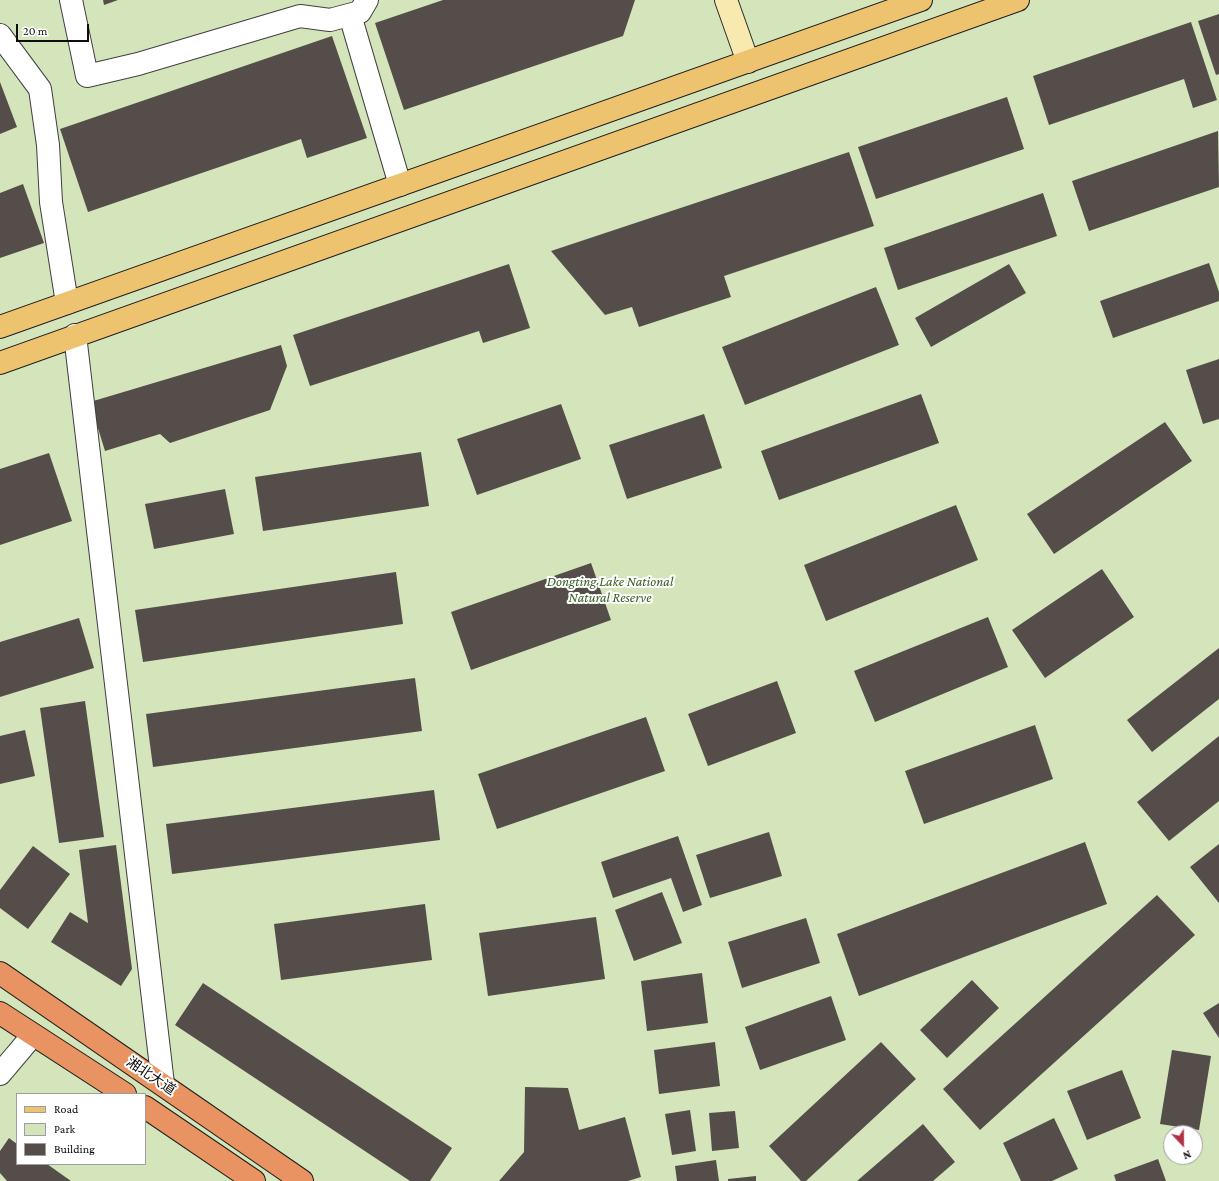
<!DOCTYPE html>
<html>
<head>
<meta charset="utf-8">
<style>
	body { margin:0 }
	#map { position:relative; width:1219px; height:1181px; overflow:hidden; background:#fef9ef; font-family:"Crimson Pro",serif }
	canvas { display:block }
	.legend { position:absolute; left:16px; top:1093px; width:130px; height:72px; box-sizing:border-box; background:#fff; border:1px solid #9e9e9e; margin:0; padding:5px 7px; list-style:none; font-size:12px; color:#0d0d0d }
	.legend li { display:flex; align-items:center; gap:8px; height:20px }
	.legend b { width:20px; border:1px solid #9e9e9e }
	.north { position:absolute; left:1163px; top:1125px; width:40px; height:40px; box-sizing:border-box; background:#fff; border:1px solid #9e9e9e; border-radius:50%; rotate:158deg; font-size:11px; font-weight:700; line-height:16px; text-align:center; color:#0d0d0d }
	.north::after { content:''; display:block; margin:auto; width:14px; height:18px; background:#b23043; clip-path:polygon(50% 0,100% 100%,50% 72%,0 100%) }
	.scale { position:absolute; left:16px; top:24px; width:73px; height:18px; box-sizing:border-box; border:2px solid #0d0d0d; border-top:0; padding-left:5px; font-size:12px; line-height:14px; white-space:nowrap; color:#0d0d0d; -webkit-text-stroke:3px #fff; paint-order:stroke }
</style>
</head>
<body>
<div id="map">
<canvas width="1219" height="1181"></canvas>
<ul class="legend">
<li><b style="height:5px;background:#edc36f"></b>Road</li>
<li><b style="height:11px;background:#d5e5bb"></b>Park</li>
<li><b style="height:11px;background:#554d4a"></b>Building</li>
</ul>
<div class="north">N</div>
<div class="scale">20 m</div>
</div>
<script>
const c = document.querySelector('canvas').getContext('2d');
c.lineJoin = 'round';
function paint(path, color) {
  c.fillStyle = color;
  c.fill(path, 'evenodd');
}
function shape(rows) {
  const path = new Path2D();
  for (const r of rows) {
    path.moveTo(r[0], r[1]);
    for (let i = 2; i < r.length; i += 2) path.lineTo(r[i], r[i + 1]);
  }
  return path;
}
function stroke(path, color, width, dash) {
  c.strokeStyle = color;
  c.lineWidth = width;
  c.lineCap = dash ? 'butt' : 'round';
  c.setLineDash(dash || []);
  c.stroke(path);
}
function drawText(font, color, halo, rows, align = 'center') {
  c.font = font + ' "Crimson Pro","Noto Sans SC",serif';
  c.lineWidth = 4;
  c.setLineDash([]);
  c.textBaseline = 'middle';
  c.strokeStyle = halo;
  c.fillStyle = color;
  for (const [text, x, y, turn = 0] of rows) {
    c.save();
    c.translate(x, y);
    c.rotate((+turn || 0) * Math.PI / 180);
    c.textAlign = isNaN(turn) ? turn : align;
    if (halo) c.strokeText(text, 0, 0);
    c.fillText(text, 0, 0);
    c.restore();
  }
}
paint(shape([
	[0,0,1219,0,1219,1181,0,1181],
	[17,1094,145,1094,145,1164,17,1164],
	[1171,1133,1195,1133,1195,1157,1171,1157]
]), '#d5e5bb');
paint(shape([
	[103,0,118,0,104,5],
	[443,0,635,0,623,36,404,110,375,23],
	[1219,14,1219,74,1216,75,1198,21],
	[1191,22,1217,100,1193,108,1184,79,1049,125,1033,76],
	[332,36,367,138,307,158,301,139,88,212,60,129],
	[0,82,17,127,0,134],
	[1007,97,1024,149,876,199,858,147],
	[1218,131,1219,187,1089,231,1072,181],
	[849,152,874,226,724,276,731,297,639,327,632,307,605,315,551,251],
	[23,184,44,243,0,258,0,193],
	[1043,193,1057,236,898,290,884,248],
	[1209,263,1219,292,1219,301,1113,338,1100,301],
	[509,264,530,328,483,343,479,331,310,386,293,335],
	[1009,264,1026,293,931,347,915,318],
	[876,287,899,345,745,405,722,347],
	[281,345,287,366,270,410,170,443,160,434,105,451,90,402],
	[1219,359,1219,419,1203,424,1186,370],
	[921,394,939,443,779,500,761,451],
	[561,404,581,459,477,495,457,439],
	[704,414,722,468,627,499,609,445],
	[1165,422,1192,461,1054,554,1027,514],
	[421,452,429,506,263,531,255,477],
	[49,453,72,521,0,545,0,469],
	[225,489,234,534,154,549,145,504],
	[956,505,978,560,826,621,804,565],
	[591,563,611,620,471,670,451,612],
	[1102,569,1134,617,1045,678,1012,630],
	[396,572,403,624,143,662,135,610],
	[988,617,1008,667,875,722,854,671],
	[79,618,94,668,0,697,0,642],
	[1219,648,1219,699,1152,752,1127,720],
	[415,678,422,731,153,767,146,714],
	[777,681,796,733,708,766,688,714],
	[85,701,104,837,59,843,40,708],
	[646,717,665,771,497,829,478,774],
	[1035,725,1053,779,924,824,905,771],
	[25,730,35,776,0,784,0,736],
	[1219,736,1219,801,1169,841,1137,802],
	[434,790,440,840,172,874,166,824],
	[769,832,782,876,710,898,696,855],
	[678,836,702,905,683,912,671,878,613,898,601,862],
	[1085,842,1107,904,859,996,837,934],
	[1219,844,1219,903,1190,867],
	[116,845,132,969,121,986,51,942,70,912,88,923,79,850],
	[33,846,70,874,28,929,0,908,0,890],
	[662,892,682,943,634,961,615,910],
	[1157,895,1195,935,980,1130,943,1089],
	[425,904,432,960,281,980,274,924],
	[596,917,605,979,488,996,479,933],
	[806,918,820,963,742,988,728,942],
	[702,973,708,1023,647,1031,641,981],
	[972,980,999,1008,947,1058,920,1030],
	[203,983,452,1148,430,1181,410,1181,175,1025],
	[831,996,846,1040,760,1070,745,1027],
	[1219,1003,1219,1038,1203,1013],
	[715,1042,720,1086,659,1094,654,1050],
	[881,1042,916,1079,806,1181,801,1181,769,1146],
	[1172,1050,1211,1056,1199,1130,1160,1124],
	[1122,1070,1141,1118,1087,1140,1067,1091],
	[525,1087,568,1088,579,1130,625,1117,641,1177,628,1181,499,1181,524,1152],
	[690,1110,696,1151,672,1155,665,1114],
	[735,1111,739,1148,712,1151,709,1113],
	[1054,1118,1078,1169,1052,1181,1021,1181,1003,1143],
	[923,1124,955,1162,933,1181,857,1181],
	[9,1138,17,1144,17,1164,47,1164,71,1181,7,1181,0,1173,0,1151],
	[1158,1159,1166,1181,1116,1181,1114,1175],
	[716,1160,719,1181,677,1181,675,1166],
	[756,1176,756,1181,728,1181,728,1179]
]), '#554d4a');
const street = shape([
	[71,0,87,76,138,64,300,16,330,20,360,12,367,0],
	[350,15,400,185],
	[0,35,40,89,48,145,51,202,67,303],
	[75,335,163,1084],
	[0,1074,33,1035]
]);
const secondary = shape([
	[726,0,748,62]
]);
const primary = shape([
	[0,327,921,0],
	[0,363,1018,0]
]);
const highway = shape([
	[0,973,302,1181],
	[0,1013,125,1094],
	[145,1107,254,1181]
]);
stroke(street, '#404040', 24);
stroke(secondary, '#2f2f2f', 24);
stroke(primary, '#1e1e1e', 24);
stroke(highway, '#1e1e1e', 24);
stroke(street, '#fff', 22);
stroke(secondary, '#f8e9af', 22);
stroke(primary, '#edc36f', 22);
stroke(highway, '#e99362', 22);
drawText('italic 14px', '#356023', '#fff', [
	["Dongting Lake National",610,582],
	["Natural Reserve",610,598]
]);
drawText('14px', '#0d0d0d', '#fff', [
	["湘北大道",151,1076,34]
]);
</script>
</body>
</html>
